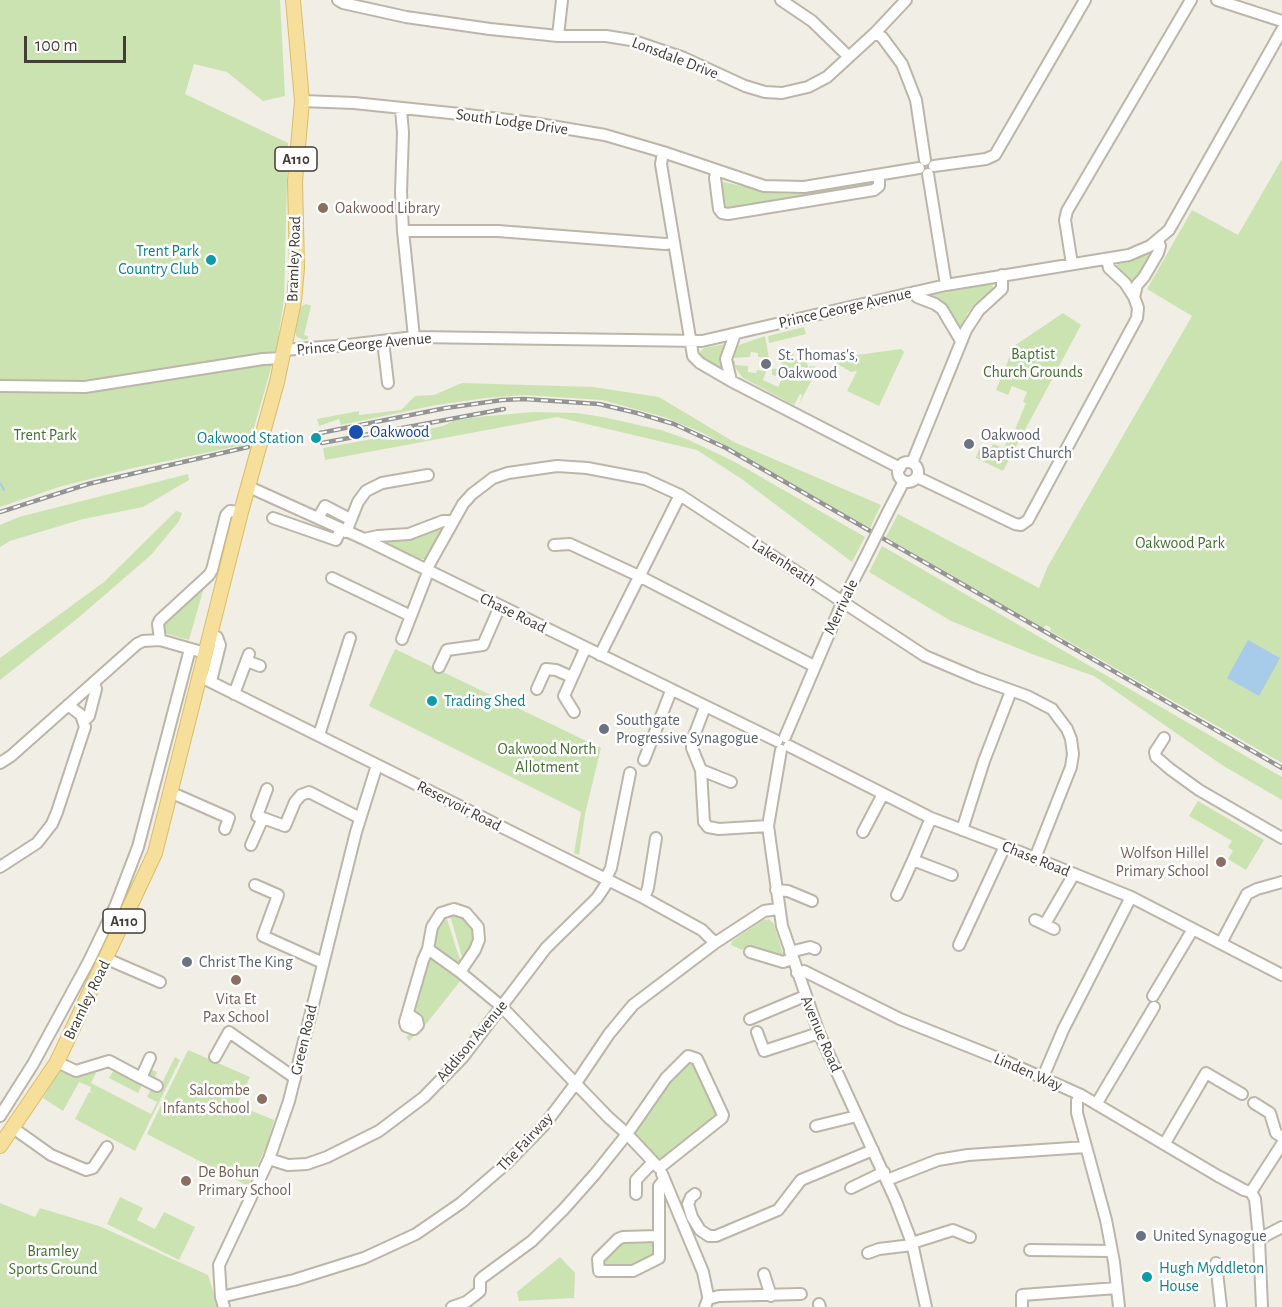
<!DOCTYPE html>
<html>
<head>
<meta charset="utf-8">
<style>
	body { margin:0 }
	#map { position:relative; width:1282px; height:1307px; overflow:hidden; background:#f1eee5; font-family:"Alegreya Sans",sans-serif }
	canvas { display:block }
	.scale { position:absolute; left:24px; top:36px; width:102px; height:27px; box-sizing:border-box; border:3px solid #433e35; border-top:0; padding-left:8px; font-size:18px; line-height:21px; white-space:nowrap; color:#433e35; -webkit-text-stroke:4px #fff; paint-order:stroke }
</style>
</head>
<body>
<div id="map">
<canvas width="1282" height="1307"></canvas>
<div class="scale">100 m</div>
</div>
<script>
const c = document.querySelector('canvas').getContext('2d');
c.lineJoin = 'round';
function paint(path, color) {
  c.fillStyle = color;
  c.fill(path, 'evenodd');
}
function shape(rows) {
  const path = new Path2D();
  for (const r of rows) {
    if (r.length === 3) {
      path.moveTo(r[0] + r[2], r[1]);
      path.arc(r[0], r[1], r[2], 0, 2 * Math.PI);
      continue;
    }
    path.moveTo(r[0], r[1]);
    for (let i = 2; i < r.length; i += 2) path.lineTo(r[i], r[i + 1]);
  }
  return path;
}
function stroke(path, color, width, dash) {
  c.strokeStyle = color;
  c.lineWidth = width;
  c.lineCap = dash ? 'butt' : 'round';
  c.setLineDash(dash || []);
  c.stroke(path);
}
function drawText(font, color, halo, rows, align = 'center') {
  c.font = font + ' "Alegreya Sans",sans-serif';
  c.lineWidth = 5;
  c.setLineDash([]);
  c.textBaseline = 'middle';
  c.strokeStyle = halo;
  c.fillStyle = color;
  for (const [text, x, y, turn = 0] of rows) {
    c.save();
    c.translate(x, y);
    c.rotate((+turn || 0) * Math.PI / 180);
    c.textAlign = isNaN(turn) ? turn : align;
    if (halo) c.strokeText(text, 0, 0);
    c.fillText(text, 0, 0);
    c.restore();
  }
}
paint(shape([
	[0,0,280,0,285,96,263,101,227,72,194,64,185,94,288,143,284,300,276,351,183,368,81,383,0,380],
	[1282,159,1282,763,1050,631,1051,628,1046,625,1043,628,886,537,898,514,1039,588,1048,566,1192,316,1147,289,1192,210,1238,235],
	[720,181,767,192,789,194,874,181,876,183,872,187,728,211,724,209],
	[1149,252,1151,252,1132,286,1114,266],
	[990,284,993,286,993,290,975,304,967,314,959,331,928,296],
	[306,304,311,306,304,335,308,336,308,339,304,340,296,336,296,330,300,307],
	[1063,313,1081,325,1003,471,976,458,979,449,988,453,993,444,1004,448,1007,441,1010,442,1026,403,1023,402,1027,392,1012,386,1008,395,996,390,1014,346],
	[804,327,806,334,769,343,768,336],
	[765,336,769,358,758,357,758,353,751,352,750,357,732,358,739,345],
	[726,344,722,359,724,371,699,358,700,352,704,348],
	[901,349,904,352,879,406,847,391,857,371,851,372,836,363,835,358],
	[793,353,795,360,806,357,808,367,815,366,815,374,800,402,802,395,800,394,794,405,743,378,734,366,732,361,735,361,735,365,748,366,748,372,756,373,757,370,766,371,763,380,778,387,783,377,772,375,772,369,783,368,781,362,782,355],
	[273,361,250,442,247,444,129,469,59,487,0,507,0,390,78,394],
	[462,383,593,387,659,397,734,442,881,505,870,528,703,433,664,417,602,400,525,395,486,398,436,405,341,425,339,419,319,426,317,419,359,411,359,415,401,410,415,396,434,395],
	[534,412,576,413,603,417,661,430,689,440,735,462,865,537,852,562,743,480,697,450,557,417,325,460,323,448,443,426,453,421,477,417],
	[188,474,189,480,143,507,83,519,10,541,0,547,0,525,19,517],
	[176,511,182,513,179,521,151,555,78,618,0,680,0,658,104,582],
	[439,528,443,531,429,557,426,559,416,559,385,542,385,540,412,537],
	[882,546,1282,777,1282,800,1222,765,1094,676,1032,654,951,621,869,572],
	[202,586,204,587,189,640,164,633,163,623],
	[395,649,601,748,585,814,579,855,574,853,581,812,369,706],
	[1198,801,1264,840,1246,870,1228,859,1233,851,1228,847,1232,841,1189,816],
	[449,912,459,912,473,923,474,942,463,960],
	[445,913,461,963,458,966,436,951,436,924],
	[769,919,774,924,783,954,781,956,749,946,742,950,731,945,732,941,763,920],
	[428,959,432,959,461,980,427,1023,409,1041,406,1037,419,1028,412,1012],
	[188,1050,250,1077,237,1105,274,1120,267,1145,248,1186,147,1134],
	[175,1057,180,1060,135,1151,75,1119,89,1092,93,1093,90,1091,91,1087,79,1082,63,1111,43,1098,60,1070,72,1076,92,1071,96,1073,91,1083,151,1114,157,1102,147,1097,153,1085,146,1077,150,1069,157,1072,154,1080,162,1083],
	[690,1060,696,1064,718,1115,657,1163,632,1131,651,1101],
	[114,1070,142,1085,138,1093,109,1078],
	[120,1197,143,1208,137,1220,155,1229,164,1212,195,1227,179,1260,107,1224],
	[0,1203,35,1217,40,1208,99,1226,208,1275,218,1307,0,1307],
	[621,1240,654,1240,653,1254,629,1266,602,1267,604,1258],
	[560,1257,575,1273,574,1298,519,1301,517,1292]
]), '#cae3b1');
paint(shape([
	[1248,640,1280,658,1259,696,1227,678]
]), '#a6ccea');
stroke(shape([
	[0,483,4,490]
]), '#a6ccea', 2);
const minor = shape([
	[338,0,343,3,406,17,490,29,558,36,606,36,631,40,684,58,745,86,765,92,782,93,808,87,827,77,875,33,906,0],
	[781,0,812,21,849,57],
	[1217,0,1282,21],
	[875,33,882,37,902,64,916,100,925,160],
	[558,36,562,0],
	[302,101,354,103,460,114,533,123,605,135,663,152,764,186,804,187,919,168],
	[401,109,403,133,401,192,403,231,414,337],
	[663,152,661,164,693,356,700,363,731,381,900,468],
	[934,166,986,159,995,155,1085,0],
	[716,172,715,178,719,209,722,213,728,214,874,190,879,186,879,175],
	[928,174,946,285],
	[403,231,498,231,665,244,673,243],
	[1072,264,1065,220,1067,211,1191,0],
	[915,292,917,297,935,304,942,309,961,341],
	[1134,297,1137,285,1144,277,1158,253,1160,246,1158,240],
	[383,341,388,383],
	[284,350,348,345,414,337,702,341,946,285,1129,255,1150,246,1169,230,1282,30],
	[731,381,726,359,735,334],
	[0,386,85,387,263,359,282,358],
	[908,472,10],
	[912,463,966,330,979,310,1002,289,1002,275],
	[917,477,1015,524,1021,525,1028,520,1137,318,1138,308,1134,297,1125,283,1109,268,1107,259],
	[249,487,364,539,777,741],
	[887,514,904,481],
	[273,518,336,540,341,529],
	[318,518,325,506,350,519],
	[346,532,358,502,366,491,382,483,428,475],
	[364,539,378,536,409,534,443,521,453,521],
	[554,545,570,544,639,576,814,666],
	[426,570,463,504,472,494,493,478,508,473,557,466,587,468,645,479,680,495,925,656,977,678,1027,696,1052,709,1067,729,1071,739,1073,754,1071,767,1035,858],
	[332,578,411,616],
	[210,635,217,637,220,645,211,681],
	[402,639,428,572],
	[160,640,158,624,160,620,209,575,212,570,226,515,230,511,241,512],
	[600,655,680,495],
	[247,661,260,666],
	[439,667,447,650,483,645,500,606],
	[199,676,644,898,702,930,715,943],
	[537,689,546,669,556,670,572,677],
	[234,694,249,654],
	[705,707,692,741,692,748,701,770,731,782],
	[574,712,564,696,585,649],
	[84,721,89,716,96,689,94,683],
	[319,735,350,638],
	[785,737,843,601,863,562],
	[1164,738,1155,752,1156,757,1170,769,1199,790,1282,838],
	[789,746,931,818,1005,846,1131,897,1282,975],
	[781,750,768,826,782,926,819,1033,896,1201,912,1243,926,1307],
	[644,760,671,691],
	[0,763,11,756,137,644,143,641,160,640,205,653],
	[701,770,704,822,708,827,719,829,768,826],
	[170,792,229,818,225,829],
	[263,818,285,826,295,802,301,795,309,792,360,818],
	[931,818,913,860,952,875],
	[962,830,984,761,1011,691],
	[863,832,883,794],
	[251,845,263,818,257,816,267,789],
	[0,867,37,843,52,824,57,812,85,727,81,715,68,705],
	[606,878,611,868,630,773],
	[255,885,278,895,263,936,323,963],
	[776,890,788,891,812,901],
	[897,895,913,860],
	[644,898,648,888,656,838],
	[1035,920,1054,929],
	[1045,924,1074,874],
	[1221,943,1247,894,1257,889,1282,882],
	[959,945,1005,846],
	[428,949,432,927,441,913,454,909,466,913,478,927,479,940,475,950,460,972],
	[750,952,783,962,792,959],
	[790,952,810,947,815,949],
	[107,959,160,982],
	[797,973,804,971,900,1019,1005,1061,1081,1095,1218,1176,1244,1190,1251,1192],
	[1153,996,1193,929],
	[408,1014,417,1020,418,1025,414,1029,406,1026,405,1022,423,960,428,949,460,972,501,1006,608,1117,627,1134,659,1168,722,1118,723,1115,697,1059,688,1056,666,1078,627,1134,595,1174,564,1209,532,1241,483,1277,480,1280,480,1291,474,1296,466,1302,452,1307],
	[750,1019,805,996],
	[757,1032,764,1051,819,1033],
	[215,1057,229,1032,295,1078],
	[57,1062,76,1071,109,1061,141,1078,150,1058],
	[1043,1077,1063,1030,1131,897],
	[141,1078,157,1086],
	[1081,1095,1077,1101,1077,1113,1106,1220,1114,1262,1119,1307],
	[1097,1103,1154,1007],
	[1254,1103,1270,1113,1276,1133,1282,1137],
	[0,1116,33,1064,89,961,115,907,138,847,190,649],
	[816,1126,857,1116],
	[13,1128,51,1155,86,1170,93,1168,107,1147],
	[1165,1143,1206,1073,1242,1094],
	[269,1159,288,1165,307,1164,327,1157,379,1131,424,1097,463,1057,546,948,597,898,609,880],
	[662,1174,703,1272,708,1296],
	[887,1180,938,1160,968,1155,1086,1147],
	[851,1188,884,1172],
	[636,1194,636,1180,653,1162],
	[695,1194,691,1197,688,1204,692,1217,700,1230,709,1236,716,1236,778,1210,801,1180,873,1150],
	[658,1236,623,1237,618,1239,598,1259,599,1271,633,1271,659,1258,659,1186,664,1180],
	[1259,1239,1282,1227],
	[912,1243,953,1230,970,1237],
	[1030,1250,1112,1251],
	[868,1253,879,1249,912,1245],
	[1216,1263,1221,1307],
	[764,1274,771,1296],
	[221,1297,294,1280,364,1258,416,1234,461,1203,506,1164,545,1124,576,1083,609,1034,633,1005,715,943,764,911,778,909],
	[819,1304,820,1307],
	[224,1307,221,1297,219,1265,269,1159,289,1101,356,832,377,765],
	[705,1307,708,1299,719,1296,801,1294],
	[1022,1307,1022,1295,1117,1288],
	[1262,1307,1259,1239,1255,1199,1251,1192,1282,1144]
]);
const major = shape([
	[0,1146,57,1062,155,853,241,512,277,382,294,301,297,268,295,181,302,101,293,0]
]);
stroke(minor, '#bcb6a9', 14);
stroke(major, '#dabd6b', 16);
stroke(minor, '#fff', 10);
stroke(major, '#f6df9a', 14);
const rail = shape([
	[320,433,446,408,502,400,524,399,599,404,637,413,674,424,726,448,1282,768],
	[322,443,504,409],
	[0,512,88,484,248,447]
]);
stroke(rail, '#949494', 4.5);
stroke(rail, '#fff', 2, [7]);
const minorBridge = shape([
	[863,562,887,514]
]);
stroke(minorBridge, '#bcb6a9', 14, []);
stroke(minorBridge, '#fff', 10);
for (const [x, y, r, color] of [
	[323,208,6,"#8d6e63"],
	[211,260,6,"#0f9aa8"],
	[766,364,6,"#6b7280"],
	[356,432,8,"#1a4fb4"],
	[316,438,6,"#0f9aa8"],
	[969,444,6,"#6b7280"],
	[432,701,6,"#0f9aa8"],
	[604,729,6,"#6b7280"],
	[1221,862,6,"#8d6e63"],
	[187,962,6,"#6b7280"],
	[236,980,6,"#8d6e63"],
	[262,1099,6,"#8d6e63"],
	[186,1181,6,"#8d6e63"],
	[1141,1236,6,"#6b7280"],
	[1147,1277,6,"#0f9aa8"]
]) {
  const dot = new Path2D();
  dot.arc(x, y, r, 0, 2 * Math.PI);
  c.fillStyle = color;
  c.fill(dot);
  stroke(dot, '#fff', 2);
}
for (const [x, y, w] of [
	[296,159,42],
	[124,921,42]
]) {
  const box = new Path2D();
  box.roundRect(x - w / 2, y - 12, w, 24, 4.5);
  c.fillStyle = '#fff';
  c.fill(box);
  stroke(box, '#433e35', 1.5);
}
drawText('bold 15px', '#433e35', null, [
	["A110",296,159],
	["A110",124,921]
]);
drawText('16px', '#433e35', '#fff', [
	["Lonsdale Drive",675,58,21],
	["South Lodge Drive",512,122,8],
	["Bramley Road",294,259,-88],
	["Prince George Avenue",845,308,-13],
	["Prince George Avenue",364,344,-5],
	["Lakenheath",784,563,33],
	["Merrivale",841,607,-65],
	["Chase Road",513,613,26],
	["Reservoir Road",459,806,27],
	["Chase Road",1036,859,22],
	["Bramley Road",87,1000,-64],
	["Avenue Road",821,1034,67],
	["Green Road",304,1040,-77],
	["Addison Avenue",472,1041,-50],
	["Linden Way",1028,1072,23],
	["The Fairway",525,1142,-47]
]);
drawText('16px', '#785e54', '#fff', [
	["Oakwood Library",335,208],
	["Wolfson Hillel",1209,853,"right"],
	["Primary School",1209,871,"right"],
	["Vita Et",236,999,"center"],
	["Pax School",236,1017,"center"],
	["Salcombe",250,1090,"right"],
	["Infants School",250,1108,"right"],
	["De Bohun",198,1172],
	["Primary School",198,1190]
], 'left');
drawText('16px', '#0d838f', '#fff', [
	["Trent Park",199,251],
	["Country Club",199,269],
	["Oakwood Station",304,438],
	["Trading Shed",444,701,"left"],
	["Hugh Myddleton",1159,1268,"left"],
	["House",1159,1286,"left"]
], 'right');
drawText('16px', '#44702e', '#fff', [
	["Baptist",1033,354],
	["Church Grounds",1033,372],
	["Trent Park",45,435],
	["Oakwood Park",1180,543],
	["Oakwood North",547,749],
	["Allotment",547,767],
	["Bramley",53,1251],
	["Sports Ground",53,1269]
]);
drawText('16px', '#5b616d', '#fff', [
	["St. Thomas's,",778,355],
	["Oakwood",778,373],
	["Oakwood",981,435],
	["Baptist Church",981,453],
	["Southgate",616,720],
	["Progressive Synagogue",616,738],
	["Christ The King",199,962],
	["United Synagogue",1153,1236]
], 'left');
drawText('16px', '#164399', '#fff', [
	["Oakwood",370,432]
], 'left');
</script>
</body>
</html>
